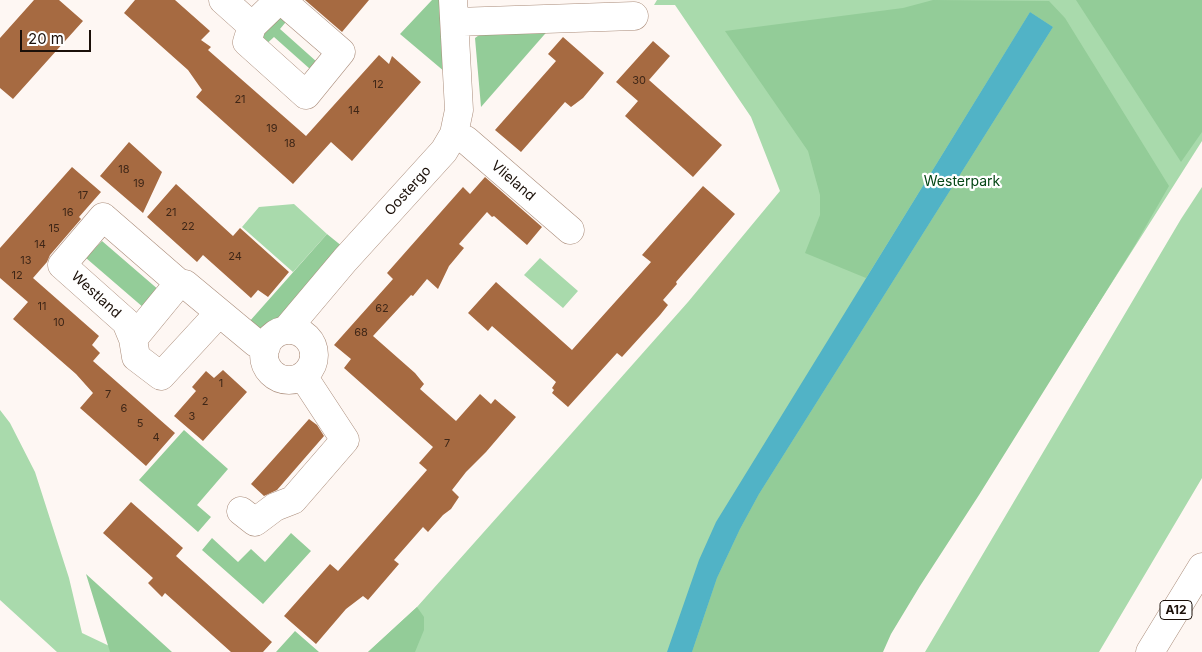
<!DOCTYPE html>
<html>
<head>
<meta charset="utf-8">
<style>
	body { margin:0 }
	#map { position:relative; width:1202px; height:652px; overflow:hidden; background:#fef7f3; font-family:Inter,sans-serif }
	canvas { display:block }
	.scale { position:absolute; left:20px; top:30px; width:71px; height:22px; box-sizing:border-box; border:2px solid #1b1009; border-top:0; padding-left:6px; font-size:15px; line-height:18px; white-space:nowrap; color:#1b1009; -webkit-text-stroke:4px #fff; paint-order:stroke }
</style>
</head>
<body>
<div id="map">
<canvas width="1202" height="652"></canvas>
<div class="scale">20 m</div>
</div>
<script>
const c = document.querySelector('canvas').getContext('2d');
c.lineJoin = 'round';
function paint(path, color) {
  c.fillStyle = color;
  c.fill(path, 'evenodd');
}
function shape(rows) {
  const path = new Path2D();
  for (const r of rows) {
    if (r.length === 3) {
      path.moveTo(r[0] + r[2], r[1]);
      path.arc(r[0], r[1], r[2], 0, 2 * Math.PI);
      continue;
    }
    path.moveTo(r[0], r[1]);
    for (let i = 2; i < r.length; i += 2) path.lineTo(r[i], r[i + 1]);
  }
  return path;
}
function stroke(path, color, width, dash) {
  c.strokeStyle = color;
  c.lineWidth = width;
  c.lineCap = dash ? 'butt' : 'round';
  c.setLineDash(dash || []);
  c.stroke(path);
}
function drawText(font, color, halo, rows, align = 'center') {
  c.font = font + ' Inter,sans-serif';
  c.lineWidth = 4.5;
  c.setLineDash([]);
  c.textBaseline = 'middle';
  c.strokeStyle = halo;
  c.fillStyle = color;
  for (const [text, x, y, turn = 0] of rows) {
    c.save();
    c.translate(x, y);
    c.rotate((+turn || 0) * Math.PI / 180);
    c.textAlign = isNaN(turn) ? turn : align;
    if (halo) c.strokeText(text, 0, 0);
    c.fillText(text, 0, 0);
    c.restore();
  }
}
paint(shape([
	[657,0,1202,0,1202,141,1092,314,873,645,872,652,368,652,417,607,540,469,688,302,780,191,751,117,675,5,654,5],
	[1202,187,1202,478,1099,652,925,652,1181,219],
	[294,204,327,234,293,272,242,227,259,207],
	[540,258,578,291,563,308,524,275],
	[0,410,10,423,35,472,69,578,82,633,122,652,57,652,0,600]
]), '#a9daac');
paint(shape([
	[432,0,441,0,445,72,400,34],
	[933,0,1049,1,1065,18,1169,186,1135,245,979,495,920,586,891,634,883,652,692,652,717,578,740,529,759,494,1053,27,1030,12,866,278,805,253,820,215,820,195,808,151,725,31,903,8],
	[1076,0,1202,0,1202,132,1181,162],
	[280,16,290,17,280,29,317,62,310,69,274,37,262,48,260,38],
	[551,27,481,107,475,38,485,31],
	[327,234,343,247,268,330,259,332,249,322],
	[102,241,160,291,144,308,86,258],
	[184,430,228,469,197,505,211,517,198,532,139,480],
	[291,533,311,551,263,604,202,550,212,538,238,562,251,549,265,562],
	[86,574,172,652,110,652],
	[417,607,424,617,424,630,415,652,368,652],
	[295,631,319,652,276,652]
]), '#93cc98');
paint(shape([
	[1030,12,1053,27,759,494,740,529,717,578,692,652,667,652,699,560,716,522]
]), '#51b3c6');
paint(shape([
	[34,0,59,0,83,21,13,99,0,88,0,38],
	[135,0,175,0,210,31,201,40,211,47,208,50,306,136,379,55,389,64,392,56,421,82,352,161,331,142,293,184,196,97,202,90,188,70,124,13],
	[305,0,369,0,342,32],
	[563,37,604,73,583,98,571,107,565,102,521,152,495,130,556,61,548,54],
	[653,41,670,56,649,80,722,145,693,177,625,116,638,101,616,82],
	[129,142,162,172,143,213,100,176],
	[72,167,101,192,79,217,81,219,50,255,47,262,33,278,99,336,92,345,100,353,93,361,175,433,146,466,80,408,93,393,76,374,13,319,28,302,0,278,0,248],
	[485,177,542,227,527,245,494,216,492,217,487,212,459,244,464,248,449,266,438,289,427,279,413,296,411,295,373,336,415,373,424,384,420,389,456,421,480,394,491,404,495,399,516,417,486,452,466,472,452,490,459,497,451,509,443,515,428,532,423,527,394,560,399,564,368,600,363,596,346,609,316,644,284,616,330,564,338,571,427,470,419,463,433,447,344,368,351,359,334,345,393,279,387,273,463,187,470,194],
	[176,184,233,236,240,228,289,272,268,297,258,290,251,298,203,255,197,262,147,217],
	[703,186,735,214,676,282,677,284,663,300,668,305,660,315,622,357,617,353,568,407,552,393,554,390,552,388,556,382,492,326,488,331,468,313,496,282,572,350,651,262,642,255],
	[223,370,247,392,203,441,174,416,196,391,192,387,206,371,214,378],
	[309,419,317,425,324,436,277,490,264,496,251,484],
	[131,502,183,548,176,556,272,642,263,652,231,652,165,593,162,597,148,583,153,578,103,533]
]), '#a66a41');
const minor = shape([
	[223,0,252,26],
	[279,0,252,26,247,42,306,95,341,52,281,0],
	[456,22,634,16],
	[454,134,466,140,570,230],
	[219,313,161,376,136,357,133,339,126,322,62,265,103,217,179,283,185,284,256,343,266,347],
	[286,330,345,260,444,151,454,134,459,110,453,0],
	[289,355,25],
	[133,339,179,283],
	[241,511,255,522,275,507,293,500,345,440,303,376]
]);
const highway = shape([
	[1150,652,1202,567]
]);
stroke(minor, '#aa8c7a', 29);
stroke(highway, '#aa8c7a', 29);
stroke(minor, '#fff', 28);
stroke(highway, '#fff', 28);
drawText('11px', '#3e2617', null, [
	["30",639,81],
	["12",378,85],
	["21",240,100],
	["14",354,111],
	["19",272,129],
	["18",290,144],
	["18",124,170],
	["19",139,184],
	["17",83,196],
	["16",68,213],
	["21",171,213],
	["22",188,227],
	["15",54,229],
	["14",40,245],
	["24",235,257],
	["13",26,261],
	["12",17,276],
	["11",42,307],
	["62",382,309],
	["10",59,323],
	["68",361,333],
	["1",221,384],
	["7",108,395],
	["2",205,402],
	["6",124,409],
	["3",192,417],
	["5",140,424],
	["4",156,438],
	["7",447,444]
]);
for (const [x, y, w] of [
	[1176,610,32]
]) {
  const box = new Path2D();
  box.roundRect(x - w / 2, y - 9.5, w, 19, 4);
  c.fillStyle = '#fff';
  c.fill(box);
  stroke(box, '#1b1009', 1);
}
drawText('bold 12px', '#1b1009', null, [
	["A12",1176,610]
]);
drawText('14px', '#1b1009', '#fff', [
	["Vlieland",513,181,41],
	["Oostergo",408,191,-48],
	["Westland",96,295,42]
]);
drawText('14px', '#054716', '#fff', [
	["Westerpark",962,182]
]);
</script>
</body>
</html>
